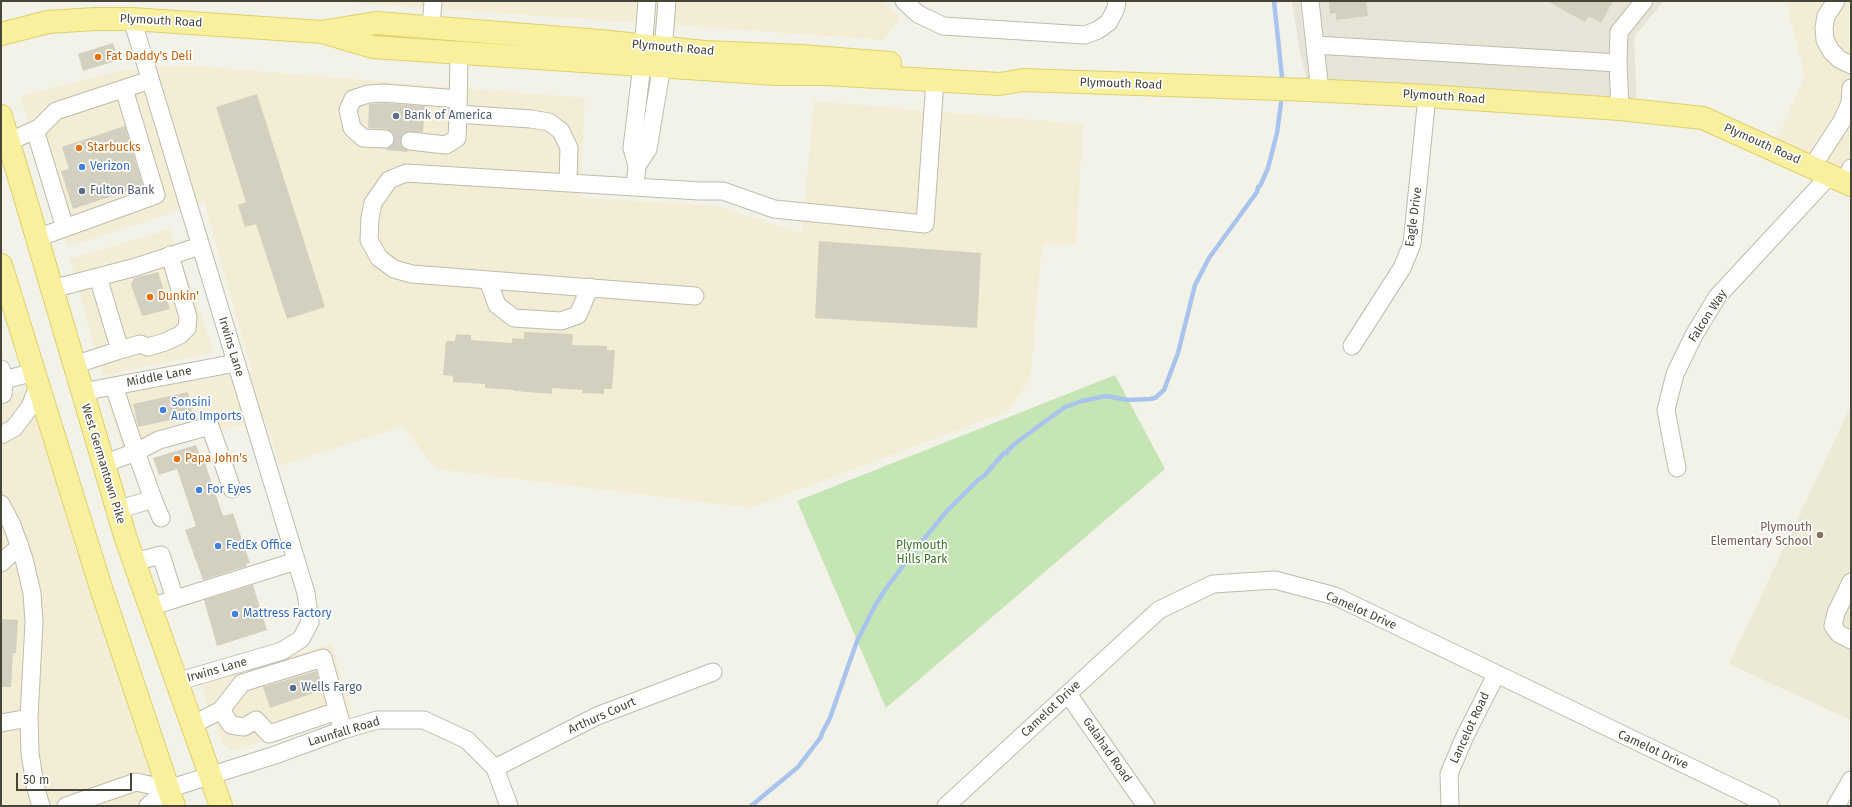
<!DOCTYPE html>
<html>
<head>
<meta charset="utf-8">
<style>
	body { margin:0 }
	#map { position:relative; width:1852px; height:807px; overflow:hidden; background:#f3f2e9; font-family:"Fira Sans",sans-serif }
	canvas { display:block }
	.frame { position:absolute; inset:0; border:2px solid #474438; pointer-events:none }
	.scale { position:absolute; left:16px; top:773px; width:116px; height:18px; box-sizing:border-box; border:2px solid #474438; border-top:0; padding-left:5px; font-size:12px; line-height:14px; white-space:nowrap; color:#474438; -webkit-text-stroke:3px #fff; paint-order:stroke }
</style>
</head>
<body>
<div id="map">
<canvas width="1852" height="807"></canvas>
<div class="frame"></div>
<div class="scale">50 m</div>
</div>
<script>
const c = document.querySelector('canvas').getContext('2d');
c.lineJoin = 'round';
function paint(path, color) {
  c.fillStyle = color;
  c.fill(path, 'evenodd');
}
function shape(rows) {
  const path = new Path2D();
  for (const r of rows) {
    path.moveTo(r[0], r[1]);
    for (let i = 2; i < r.length; i += 2) path.lineTo(r[i], r[i + 1]);
  }
  return path;
}
function stroke(path, color, width, dash) {
  c.strokeStyle = color;
  c.lineWidth = width;
  c.lineCap = dash ? 'butt' : 'round';
  c.setLineDash(dash || []);
  c.stroke(path);
}
function drawText(font, color, halo, rows, align = 'center') {
  c.font = font + ' "Fira Sans",sans-serif';
  c.lineWidth = 3.5;
  c.setLineDash([]);
  c.textBaseline = 'middle';
  c.strokeStyle = halo;
  c.fillStyle = color;
  for (const [text, x, y, turn = 0] of rows) {
    c.save();
    c.translate(x, y);
    c.rotate((+turn || 0) * Math.PI / 180);
    c.textAlign = isNaN(turn) ? turn : align;
    if (halo) c.strokeText(text, 0, 0);
    c.fillText(text, 0, 0);
    c.restore();
  }
}
paint(shape([
	[1292,1,1664,1,1634,37,1637,111,1309,90,1300,52]
]), '#e7e5d7');
paint(shape([
	[326,1,883,1,900,18,884,40],
	[1786,1,1851,1,1851,185,1773,149,1805,76],
	[184,65,585,98,580,198,712,205,802,233,814,101,1083,124,1076,245,1042,244,1030,379,1008,411,750,508,435,469,403,426,280,466,265,420,123,451,106,396,252,371,204,202,68,247,20,96,122,70],
	[170,229,214,352,102,376,70,259],
	[38,386,174,806,1,806,1,398],
	[332,644,352,716,241,748,232,750,224,746,201,685]
]), '#f4edd5');
paint(shape([
	[1851,406,1851,720,1729,664]
]), '#ece9d4');
paint(shape([
	[1115,375,1165,469,886,708,797,501]
]), '#c6e5b4');
stroke(shape([
	[1274,1,1282,77],
	[751,806,798,767,821,737,822,733,830,718,857,641,876,604,887,587,915,550,946,512,978,480,984,476,1004,453,1007,453,1008,450,1017,442,1065,407,1082,401,1106,396,1128,400,1150,399,1155,398,1164,390,1178,353,1195,285,1209,258,1257,192,1258,187,1260,186,1268,168,1277,133,1281,103]
]), '#a9c4ec', 4.5);
paint(shape([
	[1329,1,1366,1,1368,16,1336,20,1336,13,1330,14],
	[1547,1,1613,1,1601,23,1589,16,1585,22],
	[113,43,119,60,83,71,78,54],
	[257,94,325,307,287,319,256,224,245,227,238,205,246,202,216,107],
	[384,103,425,106,423,132,406,132,402,135,400,140,401,145,409,152,385,150,394,144,395,139,394,134,386,129,368,128,369,104],
	[125,126,143,186,73,209,61,171,69,169,62,147],
	[819,241,981,253,977,328,815,318],
	[158,272,170,309,142,316,131,285,134,278],
	[524,332,573,334,572,345,607,346,607,350,615,350,612,389,604,389,604,394,582,393,583,390,552,388,552,394,514,391,514,390,485,388,485,384,453,382,453,376,443,375,446,341,455,341,456,334,471,335,471,340,512,343,512,338,524,339],
	[188,392,193,415,138,427,133,404],
	[196,445,202,461,204,460,223,516,233,513,250,563,246,564,247,566,203,580,185,530,196,526,177,469,159,475,153,458],
	[253,585,267,630,217,646,204,600],
	[1,619,18,620,16,653,13,653,11,687,1,687],
	[316,671,322,690,270,708,263,687]
]), '#d4d0bf');
stroke(shape([
	[385,139,410,141]
]), '#d1cfc6', 17, [17, 8]);
const minor = shape([
	[904,1,918,14,943,26,1085,35,1098,30,1109,22,1116,8,1117,1],
	[1310,1,1320,91],
	[1836,1,1826,16,1824,28,1825,40,1831,51,1839,59,1851,65],
	[132,19,306,593,310,622,301,639,282,651,176,682],
	[431,28,433,1],
	[1315,45,1618,63],
	[459,53,458,114,531,119,549,122,561,131,569,148,568,182],
	[1620,109,1618,63,1619,32,1644,1],
	[35,130,65,228],
	[385,139,363,138,352,128,348,110,353,99,368,94,384,93,458,99],
	[410,141,446,145,457,138,458,114],
	[8,142,39,128,56,111,150,80],
	[637,166,648,149,662,65,667,1],
	[1812,167,1842,121,1850,103,1851,88],
	[1845,182,1851,168],
	[635,186,637,166,632,148,642,64,647,1],
	[37,238,156,195,124,89],
	[98,277,120,350],
	[488,280,497,305,514,318,561,321,578,315,590,287],
	[52,289,136,267,200,246],
	[695,296,412,274,394,269,379,258,369,240,370,218,373,203,389,180,406,173,700,191,723,191,774,209,925,224,935,80],
	[1352,346,1402,268,1412,244,1427,96],
	[74,365,120,350,140,344,148,347,165,342,180,335,187,328,188,317,170,255],
	[4,380,34,372],
	[114,386,136,452,159,440,210,426,232,489],
	[82,392,236,363],
	[1,395,3,394,4,380,1,369],
	[1,435,14,428,30,407,38,386],
	[103,464,136,452,153,499,117,510],
	[1677,468,1666,410,1675,374,1694,335,1717,297,1830,175],
	[153,499,161,518],
	[1,504,12,525,24,559,32,593,34,622,29,718,30,753,35,785,41,806],
	[134,562,161,555,175,599],
	[1,563,20,546],
	[1851,582,1836,613,1833,626,1839,634,1851,640],
	[150,607,296,561],
	[1068,694,1146,806],
	[221,710,242,683,323,658,343,730],
	[1,723,29,718],
	[192,725,221,710,231,725,244,727,256,720,269,734,337,711],
	[495,768,597,716,713,672],
	[66,806,136,782,168,789],
	[148,806,168,789,275,755,343,730,377,720,424,720,467,740,495,768,509,806],
	[946,806,1159,610,1213,584,1275,580,1335,596,1771,806],
	[1450,806,1449,774,1465,736,1496,675],
	[1836,806,1851,780]
]);
const major = shape([
	[327,31,376,23,600,41,704,52,801,56,890,63],
	[1,34,48,22,95,19,132,19,322,32,373,47,777,74,825,74,1000,84,1023,80,1309,90,1427,96,1620,109,1703,118,1851,185],
	[1,116,126,539,221,806],
	[1,265,101,588,174,806]
]);
stroke(minor, '#bebcac', 19);
stroke(major, '#ddd16d', 24);
stroke(minor, '#fff', 17);
stroke(major, '#f8f09d', 22);
for (const [x, y, r, color] of [
	[98,57,4,"#e8710a"],
	[396,116,4,"#5c6f8a"],
	[79,148,4,"#e8710a"],
	[82,167,4,"#3f7fe0"],
	[82,191,4,"#5c6f8a"],
	[150,297,4,"#e8710a"],
	[163,410,4,"#3f7fe0"],
	[177,459,4,"#e8710a"],
	[199,490,4,"#3f7fe0"],
	[1820,535,4,"#8d6e63"],
	[218,546,4,"#3f7fe0"],
	[235,614,4,"#3f7fe0"],
	[293,688,4,"#5c6f8a"]
]) {
  const dot = new Path2D();
  dot.arc(x, y, r, 0, 2 * Math.PI);
  c.fillStyle = color;
  c.fill(dot);
  stroke(dot, '#fff', 1.5);
}
drawText('12px', '#474438', '#fff', [
	["Plymouth Road",161,21,3],
	["Plymouth Road",673,48,5],
	["Plymouth Road",1121,84,2],
	["Plymouth Road",1444,97,4],
	["Plymouth Road",1762,144,24],
	["Eagle Drive",1414,217,-82],
	["Falcon Way",1708,316,-57],
	["Irwins Lane",231,347,73],
	["Middle Lane",159,377,-11],
	["West Germantown Pike",103,464,73],
	["Camelot Drive",1361,611,24],
	["Irwins Lane",217,670,-16],
	["Camelot Drive",1051,709,-43],
	["Arthurs Court",602,716,-24],
	["Lancelot Road",1470,728,-65],
	["Launfall Road",344,732,-17],
	["Galahad Road",1107,750,55],
	["Camelot Drive",1653,750,25]
]);
drawText('12px', '#c56008', '#fff', [
	["Fat Daddy's Deli",106,57],
	["Starbucks",87,148],
	["Dunkin'",158,297],
	["Papa John's",185,459]
], 'left');
drawText('12px', '#4e5e75', '#fff', [
	["Bank of America",404,116],
	["Fulton Bank",90,191],
	["Wells Fargo",301,688]
], 'left');
drawText('12px', '#366cbe', '#fff', [
	["Verizon",90,167],
	["Sonsini",171,403],
	["Auto Imports",171,417],
	["For Eyes",207,490],
	["FedEx Office",226,546],
	["Mattress Factory",243,614]
], 'left');
drawText('12px', '#785e54', '#fff', [
	["Plymouth",1812,528],
	["Elementary School",1812,542]
], 'right');
drawText('12px', '#3b752e', '#fff', [
	["Plymouth",922,546],
	["Hills Park",922,560]
]);
</script>
</body>
</html>
